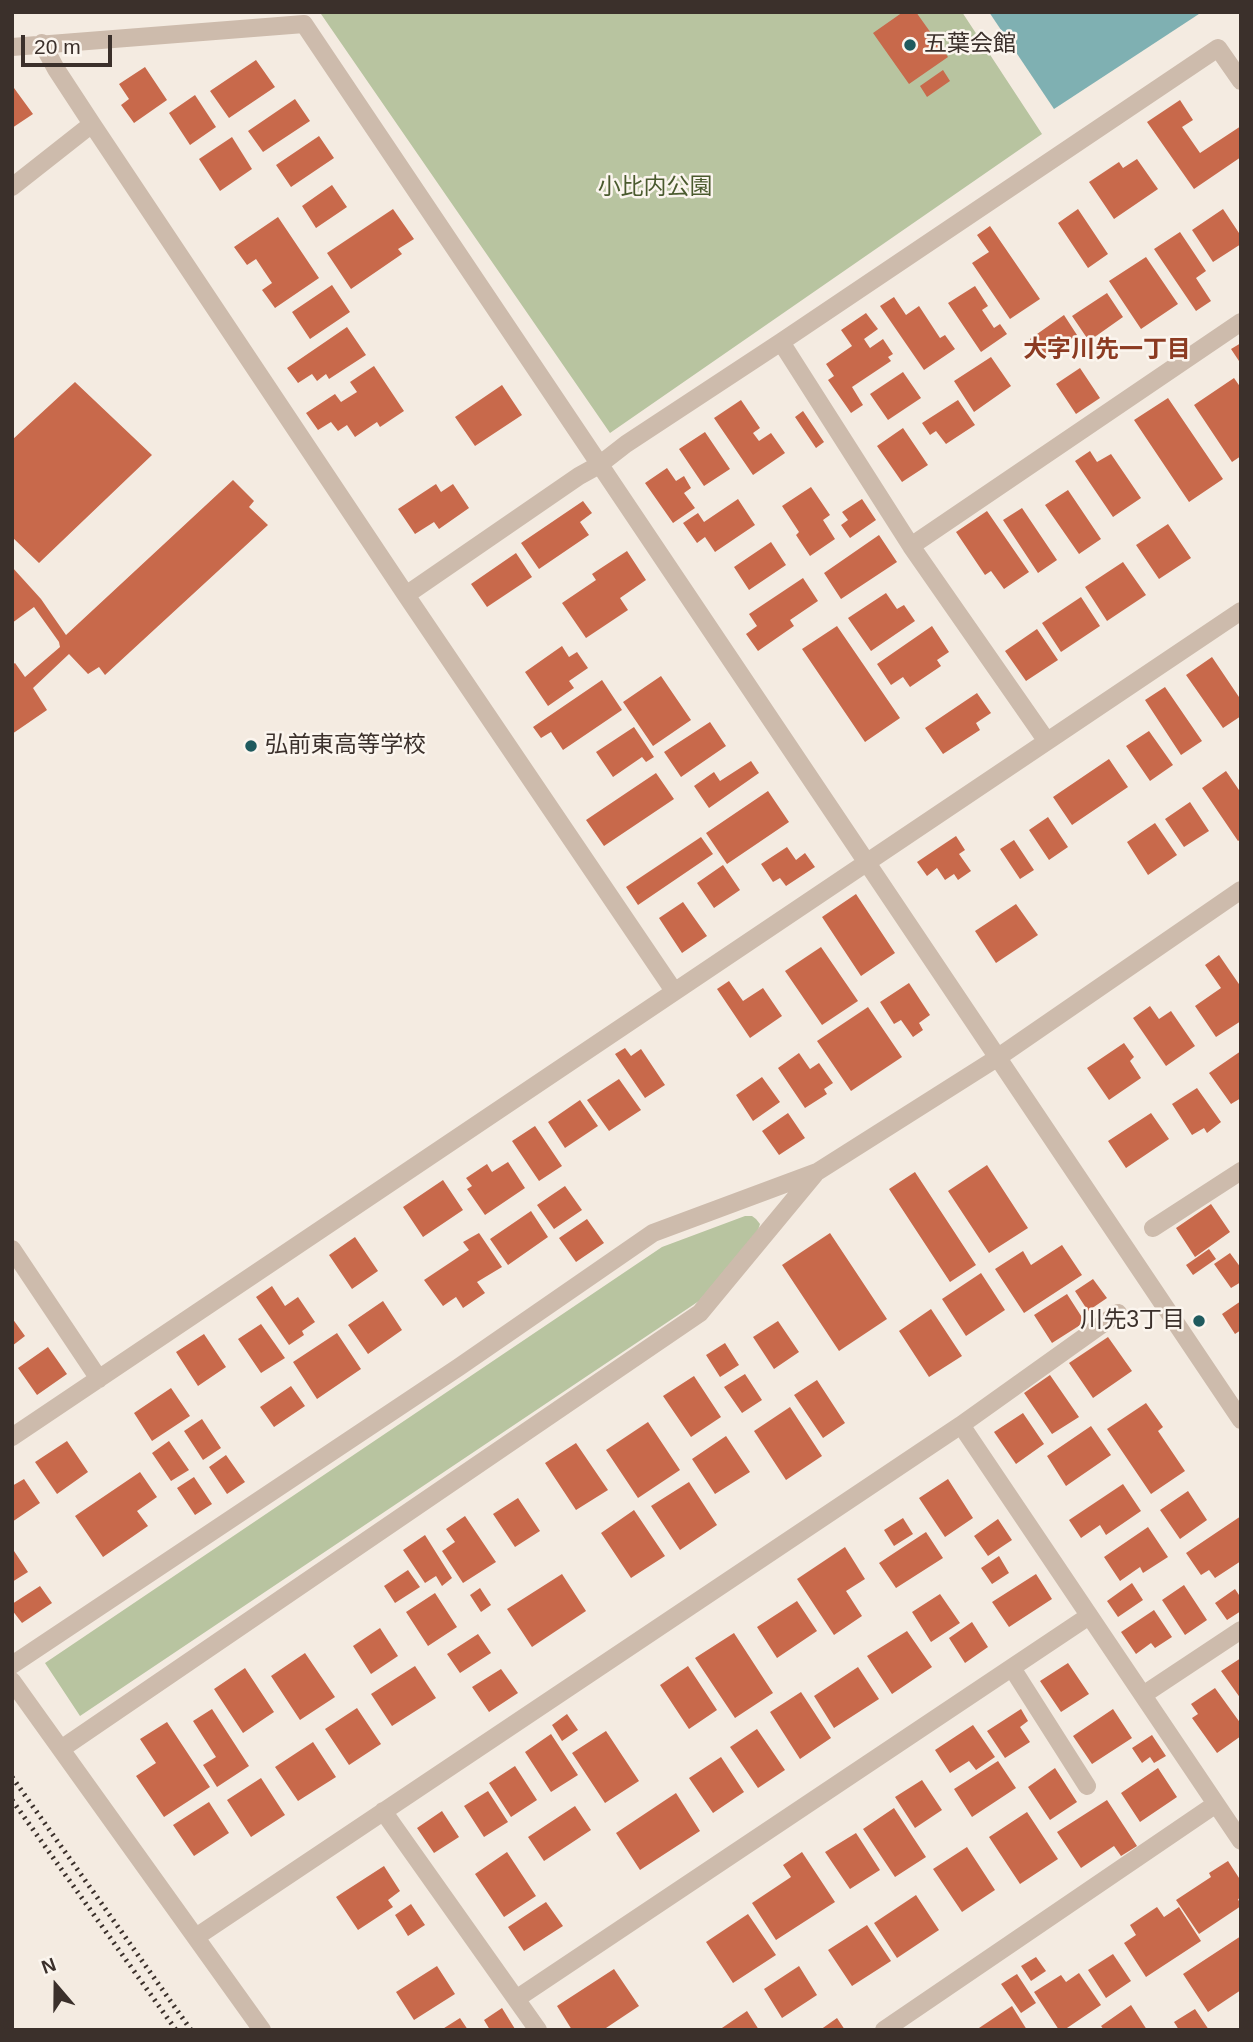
<!DOCTYPE html>
<html>
<head>
<meta charset="utf-8">
<style>
	body { margin:0 }
	#map { position:relative; width:1253px; height:2042px; overflow:hidden; background:#f4ebe1; font-family:Helvetica,sans-serif }
	canvas { display:block }
	.frame { position:absolute; inset:0; border:14px solid #3b302b; pointer-events:none }
	.north { position:absolute; left:21px; top:1951px; width:70px; height:70px; -webkit-text-stroke:5px #fbf5ee; paint-order:stroke; rotate:340deg; font-size:19px; font-weight:700; line-height:28px; text-align:center; color:#3b302b }
	.north::after { content:''; display:block; margin:auto; width:24px; height:32px; background:#3b302b; clip-path:polygon(50% 0,100% 100%,50% 72%,0 100%) }
	.scale { position:absolute; left:21px; top:35px; width:91px; height:32px; box-sizing:border-box; border:4px solid #3b302b; border-top:0; padding-left:9px; font-size:21px; line-height:24px; white-space:nowrap; color:#3b302b; -webkit-text-stroke:5px #fbf5ee; paint-order:stroke }
</style>
</head>
<body>
<div id="map">
<canvas width="1253" height="2042"></canvas>
<div class="frame"></div>
<div class="north">N</div>
<div class="scale">20 m</div>
</div>
<script>
const c = document.querySelector('canvas').getContext('2d');
c.lineJoin = 'round';
function paint(path, color) {
  c.fillStyle = color;
  c.fill(path, 'evenodd');
}
function shape(rows) {
  const path = new Path2D();
  for (const r of rows) {
    path.moveTo(r[0], r[1]);
    for (let i = 2; i < r.length; i += 2) path.lineTo(r[i], r[i + 1]);
  }
  return path;
}
function stroke(path, color, width, dash) {
  c.strokeStyle = color;
  c.lineWidth = width;
  c.lineCap = dash ? 'butt' : 'round';
  c.setLineDash(dash || []);
  c.stroke(path);
}
function drawText(font, color, halo, rows, align = 'center') {
  c.font = font + ' Helvetica,"Noto Sans JP",sans-serif';
  c.lineWidth = 5;
  c.setLineDash([]);
  c.textBaseline = 'middle';
  c.strokeStyle = halo;
  c.fillStyle = color;
  for (const [text, x, y, turn = 0] of rows) {
    c.save();
    c.translate(x, y);
    c.rotate((+turn || 0) * Math.PI / 180);
    c.textAlign = isNaN(turn) ? turn : align;
    if (halo) c.strokeText(text, 0, 0);
    c.fillText(text, 0, 0);
    c.restore();
  }
}
paint(shape([
	[328,12,962,12,1042,134,610,433,321,14],
	[745,1216,752,1216,756,1219,760,1224,758,1230,699,1301,80,1716,45,1663,662,1247]
]), '#b8c4a0');
paint(shape([
	[989,12,1202,12,1054,109]
]), '#7fb0b2');
paint(shape([
	[903,12,916,12,948,57,909,84,873,33],
	[256,60,275,87,229,118,210,91],
	[145,67,167,100,134,123,121,105,129,99,119,84],
	[943,70,950,81,927,97,920,86],
	[14,88,33,114,12,128,12,89],
	[195,95,216,127,190,145,169,113],
	[295,99,310,121,263,152,248,131],
	[1180,100,1193,120,1182,127,1200,153,1241,126,1241,157,1194,189,1147,122],
	[319,136,334,158,291,187,276,165],
	[232,137,252,169,220,191,199,159],
	[1137,159,1158,189,1114,219,1089,182,1119,162,1123,168],
	[332,185,347,207,316,228,302,206],
	[393,209,414,239,398,249,402,254,351,289,327,253],
	[1078,209,1108,254,1088,268,1058,223],
	[1223,209,1241,236,1241,244,1213,262,1192,230],
	[278,217,319,278,275,308,262,290,272,283,256,259,247,265,234,247],
	[990,226,1040,299,1010,319,972,263,989,252,977,235],
	[1180,232,1206,271,1196,278,1211,301,1196,311,1154,249],
	[1146,257,1178,304,1141,329,1109,281],
	[332,285,350,312,310,339,292,312],
	[975,286,988,306,982,310,994,328,1000,324,1007,334,981,352,948,303],
	[1107,293,1123,317,1089,341,1072,316],
	[894,297,906,315,919,306,940,338,945,335,955,349,924,370,880,306],
	[866,313,878,329,864,339,870,348,883,339,893,354,888,357,891,361,852,387,863,405,851,413,828,380,834,376,826,364,852,346,841,330],
	[1064,315,1077,335,1043,358,1030,339],
	[347,327,366,355,329,379,326,374,317,381,312,374,298,383,287,368],
	[1241,343,1241,364,1231,349],
	[991,357,1011,386,974,412,954,381],
	[374,366,404,411,380,427,377,422,355,437,347,425,338,431,331,422,318,430,306,413,335,394,341,402,357,392,350,382],
	[1080,368,1100,398,1076,414,1056,384],
	[903,372,921,398,888,420,870,394],
	[1234,378,1241,388,1241,456,1232,462,1194,405],
	[75,382,152,455,39,563,12,537,12,440],
	[502,385,522,415,475,446,455,417],
	[1168,398,1223,479,1189,502,1134,420],
	[741,400,760,428,753,433,759,441,771,433,785,453,753,475,714,418],
	[958,400,975,425,946,444,936,431,930,435,922,423],
	[803,411,824,442,816,448,795,417],
	[903,428,928,465,902,482,877,446],
	[705,432,730,469,704,486,679,449],
	[1090,451,1097,462,1111,454,1141,498,1113,517,1075,461],
	[667,468,676,481,684,476,691,488,684,493,695,508,673,523,645,483],
	[233,480,254,501,249,507,268,525,105,675,99,667,88,674,69,654,33,688,47,710,12,734,12,665,15,663,25,677,60,647,59,642,34,607,12,623,12,567,41,599,66,635],
	[436,484,441,492,453,484,469,508,439,529,434,522,415,534,398,509],
	[811,487,830,515,823,520,835,539,810,556,796,535,799,532,782,506],
	[1068,490,1101,539,1079,554,1045,505],
	[738,499,755,525,715,552,705,537,697,543,683,523,698,513,704,522],
	[862,499,876,520,850,538,841,525,848,520,842,512],
	[583,501,592,513,580,522,589,535,539,569,521,543],
	[1022,508,1057,560,1038,573,1003,520],
	[987,511,1029,572,1004,589,991,571,985,575,956,532],
	[1168,524,1191,558,1159,579,1136,545],
	[879,535,897,562,841,599,824,573],
	[771,542,786,565,749,590,734,567],
	[627,551,646,580,620,598,628,610,586,638,562,603,596,580,592,574],
	[516,553,532,577,487,607,471,584],
	[1123,562,1146,595,1107,621,1085,587],
	[803,578,818,601,790,620,794,626,758,651,746,634,757,626,749,614],
	[886,593,897,609,904,605,915,621,871,651,848,618],
	[1081,597,1100,626,1061,652,1042,623],
	[837,626,900,718,865,742,802,649],
	[932,626,949,652,937,660,941,666,910,687,903,677,891,685,877,664],
	[1037,629,1058,660,1026,681,1005,651],
	[562,646,569,657,577,652,588,668,569,681,574,688,548,706,525,672],
	[1212,657,1241,700,1241,716,1223,728,1186,675],
	[661,676,691,720,653,746,623,702],
	[602,680,622,710,563,750,551,732,541,738,533,727],
	[1165,687,1202,741,1181,755,1145,700],
	[977,693,991,713,976,723,980,730,943,754,925,728],
	[710,722,726,746,681,777,664,752],
	[634,727,654,757,646,762,642,757,613,777,596,752],
	[1149,731,1173,765,1150,781,1126,746],
	[1109,759,1128,787,1072,825,1053,797],
	[751,761,759,773,709,808,694,786,714,772,720,781],
	[1226,771,1241,793,1241,839,1238,841,1202,788],
	[656,773,674,799,604,846,586,820],
	[768,791,789,822,727,864,706,833],
	[1190,802,1209,831,1184,847,1165,819],
	[1048,817,1068,847,1049,860,1029,830],
	[1155,823,1177,855,1148,875,1127,842],
	[956,836,965,850,959,854,971,871,958,880,954,874,945,880,937,868,927,876,917,862],
	[701,837,713,854,638,905,626,887],
	[1014,840,1034,870,1020,879,1000,849],
	[787,847,796,860,805,853,815,867,786,886,780,878,773,882,761,864],
	[723,865,740,890,714,908,697,883],
	[856,894,895,953,861,976,822,917],
	[683,902,707,936,682,953,659,918],
	[1016,904,1038,935,996,963,975,931],
	[821,947,858,1001,822,1025,785,971],
	[1219,955,1241,987,1241,1021,1216,1037,1195,1006,1221,988,1205,965],
	[729,981,743,1001,763,988,782,1016,750,1038,717,989],
	[909,983,930,1015,919,1023,923,1030,913,1037,901,1020,894,1024,880,1002],
	[1150,1006,1159,1019,1171,1011,1195,1046,1166,1066,1133,1018],
	[868,1007,902,1057,851,1091,817,1041],
	[1124,1043,1134,1057,1130,1061,1141,1078,1109,1100,1087,1068],
	[625,1048,631,1056,641,1049,665,1085,645,1098,615,1054],
	[1241,1051,1241,1098,1231,1104,1209,1073],
	[799,1053,810,1069,819,1063,833,1083,824,1089,827,1094,805,1108,778,1068],
	[762,1077,780,1102,753,1121,736,1095],
	[619,1079,641,1110,609,1131,587,1100],
	[1197,1088,1221,1122,1207,1133,1204,1128,1192,1135,1172,1104],
	[580,1100,598,1126,565,1148,548,1122],
	[788,1113,805,1138,779,1155,762,1131],
	[1151,1113,1169,1139,1126,1168,1108,1141],
	[535,1126,562,1166,539,1181,512,1141],
	[508,1162,525,1188,485,1215,467,1189,472,1186,466,1178,487,1164,492,1172],
	[987,1165,1028,1228,989,1253,948,1191],
	[915,1172,976,1265,950,1282,889,1189],
	[443,1180,463,1210,423,1237,403,1207],
	[565,1186,582,1210,554,1229,537,1205],
	[1211,1204,1230,1232,1195,1257,1176,1228],
	[531,1211,548,1237,508,1265,490,1239],
	[587,1219,604,1243,576,1262,559,1238],
	[479,1233,502,1267,477,1282,485,1293,463,1308,456,1297,443,1306,424,1280,469,1250,463,1242],
	[830,1233,887,1319,839,1351,782,1265],
	[355,1237,378,1271,352,1289,329,1255],
	[1062,1245,1082,1275,1024,1313,995,1269,1023,1251,1031,1265],
	[1209,1249,1216,1259,1193,1275,1186,1265],
	[1230,1253,1241,1268,1241,1282,1231,1288,1214,1264],
	[981,1273,1005,1310,966,1336,942,1299],
	[1093,1279,1107,1298,1088,1311,1075,1291],
	[272,1286,285,1306,298,1297,315,1322,302,1331,304,1335,289,1345,256,1297],
	[1067,1294,1085,1322,1052,1343,1034,1315],
	[383,1301,402,1330,368,1354,348,1325],
	[1241,1301,1241,1330,1235,1334,1222,1314],
	[931,1309,962,1356,929,1377,899,1331],
	[12,1318,25,1336,12,1346],
	[778,1321,799,1352,774,1369,753,1337],
	[261,1324,285,1358,261,1373,238,1339],
	[337,1333,361,1369,317,1399,293,1362],
	[204,1334,226,1367,198,1386,176,1352],
	[1108,1337,1132,1371,1093,1398,1069,1363],
	[725,1343,739,1365,720,1377,706,1355],
	[48,1347,67,1374,37,1395,18,1368],
	[745,1374,762,1400,742,1413,724,1387],
	[1050,1375,1079,1417,1052,1434,1024,1393],
	[694,1376,721,1417,691,1437,663,1396],
	[817,1380,845,1423,823,1438,794,1395],
	[291,1386,305,1406,274,1427,260,1407],
	[171,1388,190,1416,152,1441,134,1413],
	[1146,1403,1163,1427,1158,1431,1185,1471,1151,1494,1107,1429],
	[790,1407,822,1456,786,1480,754,1431],
	[1023,1413,1044,1444,1016,1464,994,1432],
	[202,1419,221,1448,203,1460,184,1431],
	[648,1422,680,1470,638,1498,606,1450],
	[1091,1426,1111,1455,1066,1486,1047,1456],
	[726,1436,750,1472,715,1494,692,1459],
	[67,1441,88,1472,57,1494,35,1462],
	[169,1441,189,1470,171,1481,152,1453],
	[576,1443,608,1490,576,1510,545,1463],
	[226,1455,245,1482,227,1494,209,1467],
	[140,1472,157,1497,137,1511,148,1526,103,1557,75,1516],
	[194,1477,212,1504,195,1515,177,1488],
	[24,1479,40,1503,12,1522,12,1486],
	[948,1479,973,1518,945,1537,919,1498],
	[689,1482,717,1525,680,1550,651,1506],
	[1123,1484,1141,1511,1106,1535,1100,1525,1081,1538,1069,1520],
	[1188,1491,1207,1520,1180,1539,1160,1510],
	[518,1498,540,1531,515,1547,493,1514],
	[634,1510,665,1556,631,1578,601,1533],
	[465,1516,496,1562,463,1583,442,1551,455,1542,446,1529],
	[1241,1516,1241,1561,1215,1578,1209,1570,1201,1575,1186,1553],
	[903,1518,913,1534,894,1546,884,1530],
	[998,1519,1012,1540,988,1556,974,1536],
	[1148,1527,1168,1557,1143,1573,1140,1567,1120,1581,1104,1557],
	[926,1532,943,1558,896,1588,879,1563],
	[425,1535,452,1578,442,1586,436,1576,425,1583,403,1550],
	[845,1547,865,1579,846,1591,862,1616,834,1635,797,1579],
	[14,1551,28,1572,12,1582,12,1552],
	[999,1556,1009,1573,992,1584,981,1568],
	[408,1570,420,1587,395,1603,384,1586],
	[562,1574,586,1611,532,1647,507,1609],
	[1036,1574,1052,1599,1009,1627,992,1602],
	[1132,1583,1143,1600,1118,1617,1107,1601],
	[1184,1585,1207,1620,1185,1635,1162,1600],
	[40,1586,52,1603,22,1623,12,1610,12,1604],
	[480,1588,491,1605,481,1612,470,1595],
	[1235,1589,1241,1598,1241,1611,1227,1620,1215,1603],
	[435,1593,457,1627,428,1646,406,1612],
	[940,1594,960,1623,931,1642,912,1612],
	[797,1601,817,1631,777,1658,757,1627],
	[1154,1610,1172,1637,1155,1648,1151,1643,1136,1654,1121,1632],
	[972,1622,988,1647,965,1663,949,1638],
	[380,1628,398,1656,371,1674,353,1646],
	[907,1631,932,1667,892,1694,867,1656],
	[734,1633,773,1693,735,1718,695,1658],
	[478,1634,491,1653,460,1673,447,1654],
	[305,1653,335,1697,300,1720,271,1676],
	[1241,1658,1241,1699,1221,1671],
	[1068,1663,1089,1694,1061,1712,1040,1681],
	[415,1666,436,1698,392,1726,371,1694],
	[688,1666,717,1710,689,1729,660,1685],
	[858,1667,879,1699,834,1728,814,1696],
	[245,1668,274,1712,243,1733,214,1689],
	[501,1669,518,1693,489,1712,472,1687],
	[1215,1688,1241,1724,1241,1736,1217,1753,1192,1718,1198,1714,1191,1704],
	[801,1692,831,1738,800,1759,770,1712],
	[357,1708,381,1744,349,1765,325,1729],
	[212,1709,249,1766,217,1787,203,1765,216,1757,193,1721],
	[1021,1709,1028,1721,1020,1727,1030,1742,1005,1758,987,1731],
	[1113,1709,1132,1738,1092,1764,1073,1736],
	[567,1714,578,1730,562,1741,552,1725],
	[167,1722,210,1787,164,1817,136,1776,156,1763,140,1739],
	[973,1725,995,1757,976,1770,969,1761,950,1773,935,1750],
	[757,1729,785,1770,758,1788,730,1747],
	[606,1731,639,1781,605,1803,572,1753],
	[551,1734,578,1775,551,1792,525,1752],
	[1152,1735,1166,1756,1154,1763,1150,1757,1142,1763,1132,1748],
	[313,1742,336,1777,298,1801,275,1767],
	[721,1757,744,1792,713,1813,689,1778],
	[998,1761,1016,1788,972,1817,954,1789],
	[515,1766,537,1800,511,1817,489,1783],
	[1055,1768,1077,1802,1050,1820,1028,1787],
	[1158,1768,1177,1797,1140,1822,1121,1793],
	[261,1778,285,1815,251,1837,227,1800],
	[922,1780,942,1810,915,1828,895,1797],
	[488,1791,508,1822,484,1837,464,1806],
	[676,1793,700,1831,640,1870,616,1833],
	[1107,1800,1137,1846,1121,1856,1114,1846,1081,1868,1057,1832],
	[209,1802,229,1833,194,1856,173,1825],
	[575,1806,591,1830,544,1861,528,1837],
	[894,1808,926,1857,895,1877,863,1829],
	[442,1811,459,1837,434,1853,417,1828],
	[1027,1812,1058,1859,1020,1884,989,1837],
	[856,1833,880,1870,850,1889,825,1852],
	[967,1847,995,1890,962,1912,933,1869],
	[507,1852,536,1896,504,1917,475,1874],
	[802,1852,835,1902,776,1940,752,1903,791,1877,783,1865],
	[1228,1861,1241,1881,1241,1898,1238,1899,1241,1906,1199,1934,1176,1900,1211,1877,1209,1873],
	[384,1866,400,1891,388,1900,393,1907,358,1930,336,1897],
	[916,1895,939,1930,897,1958,874,1923],
	[546,1902,563,1926,524,1951,508,1927],
	[411,1904,425,1925,408,1936,395,1915],
	[1157,1907,1164,1917,1179,1907,1201,1941,1146,1977,1124,1943,1136,1935,1130,1925],
	[748,1914,776,1955,733,1983,706,1942],
	[867,1925,891,1961,852,1986,828,1950],
	[1241,1936,1241,1990,1208,2012,1183,1974],
	[1113,1954,1131,1981,1106,1998,1088,1970],
	[1036,1957,1046,1971,1031,1981,1021,1966],
	[437,1966,455,1994,414,2020,396,1992],
	[799,1966,817,1995,782,2018,764,1989],
	[614,1969,639,2006,603,2030,572,2030,557,2006],
	[1079,1973,1101,2005,1064,2030,1059,2030,1034,1992,1061,1975,1066,1982],
	[1017,1974,1036,2003,1021,2013,1001,1984],
	[1131,2005,1147,2030,1104,2030,1101,2026],
	[1012,2006,1027,2030,976,2030],
	[502,2008,515,2029,513,2030,490,2030,484,2020],
	[1195,2009,1209,2030,1179,2030,1174,2022],
	[747,2011,759,2030,719,2030],
	[460,2018,468,2030,441,2030],
	[837,2018,845,2030,820,2030]
]), '#c8694b');
stroke(shape([
	[42,43,56,69,92,124,406,595,674,991],
	[12,47,304,24,1241,1420],
	[12,187,92,124],
	[781,342,911,546,1046,740],
	[911,546,1241,322],
	[406,595,579,476,599,465,626,444,781,342,1218,48,1241,81],
	[1153,1228,1241,1171],
	[12,1249,99,1379],
	[961,1425,1241,1841],
	[12,1437,1241,611],
	[12,1665,459,1367,653,1233,817,1172,997,1058,1241,890],
	[1012,1668,1087,1786],
	[12,1681,262,2030],
	[1143,1695,1241,1630],
	[61,1749,700,1313,815,1174],
	[383,1811,538,2030],
	[196,1937,961,1425,1118,1313],
	[516,1999,1089,1616],
	[884,2030,1216,1804]
]), '#cdbbac', 18);
stroke(shape([
	[12,1777,191,2030],
	[12,1800,176,2030]
]), '#3b302b', 5, [2, 5]);
for (const [x, y, r, color] of [
	[910,45,7,"#1f5a5e"],
	[251,746,7,"#1f5a5e"],
	[1199,1321,7,"#1f5a5e"]
]) {
  const dot = new Path2D();
  dot.arc(x, y, r, 0, 2 * Math.PI);
  c.fillStyle = color;
  c.fill(dot);
  stroke(dot, '#fbf5ee', 2.5);
}
drawText('23px', '#3b302b', '#fbf5ee', [
	["五葉会館",924,45],
	["弘前東高等学校",265,746],
	["川先3丁目",1185,1321,"right"]
], 'left');
drawText('23px', '#4a5a2e', '#fbf5ee', [
	["小比内公園",655,188]
]);
drawText('bold 24px', '#8c3b22', '#fbf5ee', [
	["大字川先一丁目",1107,350]
]);
</script>
</body>
</html>
